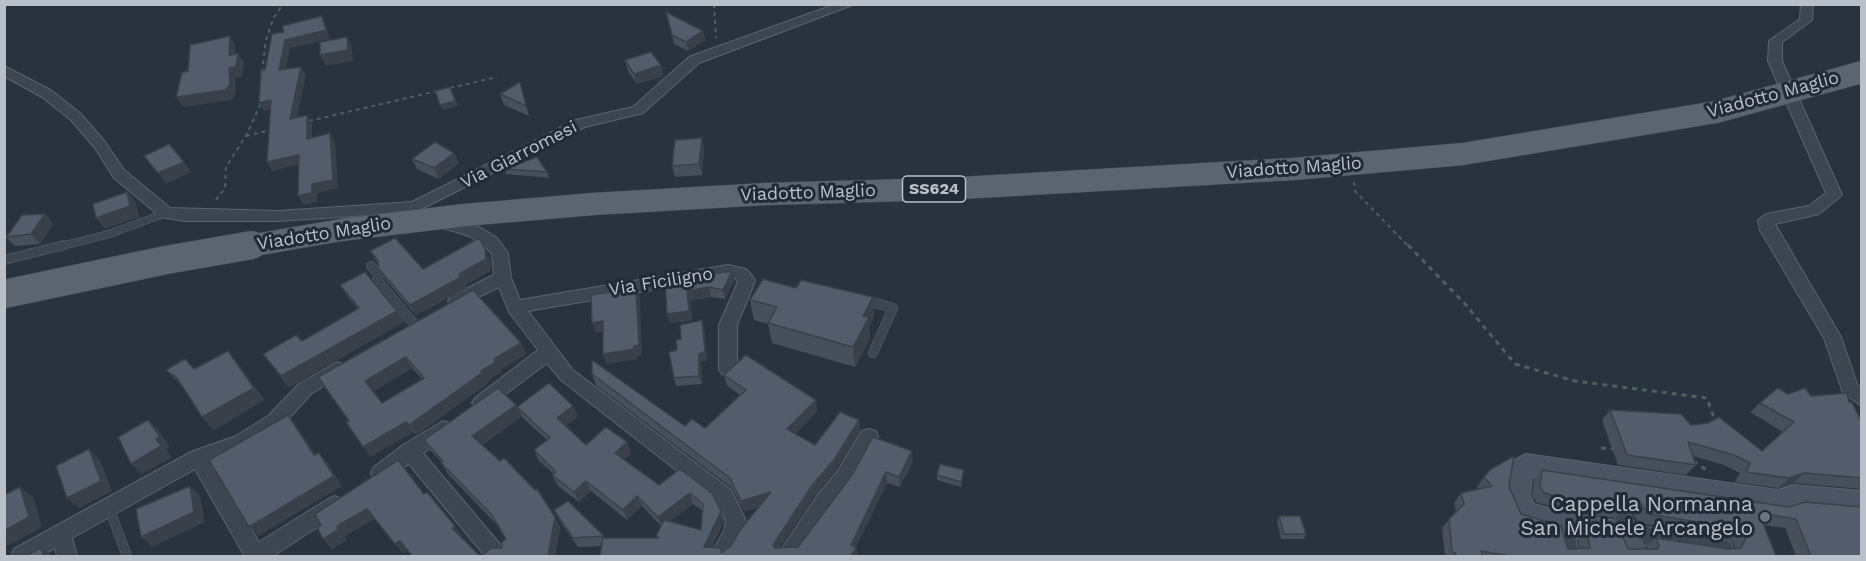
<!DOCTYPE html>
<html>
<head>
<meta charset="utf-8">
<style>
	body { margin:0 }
	#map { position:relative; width:1866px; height:561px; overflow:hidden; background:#29333f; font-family:"Work Sans",sans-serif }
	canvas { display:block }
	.frame { position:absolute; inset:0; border:6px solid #bac0ca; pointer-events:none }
</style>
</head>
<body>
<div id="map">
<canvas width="1866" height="561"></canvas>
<div class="frame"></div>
</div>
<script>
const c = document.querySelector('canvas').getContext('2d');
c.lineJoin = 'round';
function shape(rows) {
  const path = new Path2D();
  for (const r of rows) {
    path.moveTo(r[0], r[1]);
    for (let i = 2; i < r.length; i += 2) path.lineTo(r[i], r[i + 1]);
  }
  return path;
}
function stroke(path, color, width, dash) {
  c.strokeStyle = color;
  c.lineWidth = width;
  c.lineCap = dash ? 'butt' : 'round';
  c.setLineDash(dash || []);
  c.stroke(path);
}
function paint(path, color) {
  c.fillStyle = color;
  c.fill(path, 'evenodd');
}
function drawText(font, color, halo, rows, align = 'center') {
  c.font = font + ' "Work Sans",sans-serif';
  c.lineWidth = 6;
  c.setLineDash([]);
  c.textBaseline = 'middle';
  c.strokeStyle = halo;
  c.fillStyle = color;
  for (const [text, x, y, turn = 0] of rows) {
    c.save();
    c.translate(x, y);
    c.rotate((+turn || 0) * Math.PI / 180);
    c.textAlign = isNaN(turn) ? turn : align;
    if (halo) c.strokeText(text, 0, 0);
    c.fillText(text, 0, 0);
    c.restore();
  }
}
const serviceFar1 = shape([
	[58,247,109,234,166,213]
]);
const service = shape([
	[4,260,64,245],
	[371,266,379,275,377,280,415,325],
	[865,300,893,308,873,353],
	[109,508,127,556]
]);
const minor = shape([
	[836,4,855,4,699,63,643,113,585,127,415,212,279,221,184,221,161,217,114,178,95,148,71,120,42,97,4,76,4,66,52,91,81,114,105,142,124,170,170,208,279,211,412,202,576,120,633,107,689,57,836,4],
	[1801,4,1813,4,1812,20,1782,42,1782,61,1842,195,1819,214,1775,224,1841,337,1857,384,1862,388,1862,406,1843,393,1824,338,1760,230,1758,220,1766,214,1809,206,1826,193,1768,61,1769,41,1800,19,1801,4],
	[436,214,481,228,497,238,508,253,511,278,520,300,728,265,746,269,753,277,755,281,737,325,737,369,734,374,728,376,722,374,719,369,719,325,738,282,735,278,728,277,528,311,573,370,731,490,746,521,744,533,731,556,710,556,724,531,726,521,717,502,561,380,547,363,487,408,481,410,475,408,472,403,475,398,538,350,509,312,499,287,462,305,450,305,448,301,450,297,494,275,492,254,485,246,469,236,430,224,428,220,436,214],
	[337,362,343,364,346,369,343,374,311,394,282,426,250,448,210,462,259,542,328,499,335,496,342,499,345,505,342,511,273,556,244,555,195,469,72,538,77,556,57,556,55,548,39,556,11,556,14,549,191,452,236,436,268,416,299,384,337,362],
	[443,421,450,423,452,429,450,435,423,453,504,549,507,556,485,556,409,464,381,481,374,479,371,473,374,467,403,445,443,421],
	[869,429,876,431,878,437,851,484,798,556,777,556,817,496,837,472,862,431,869,429],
	[1624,512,1631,515,1635,525,1723,539,1730,541,1733,548,1730,555,1718,556,1627,542,1620,539,1614,521,1617,515,1624,512],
	[1562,515,1569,518,1572,524,1579,556,1559,556,1552,524,1555,518,1562,515]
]);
const secondary = shape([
	[1526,454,1778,490,1793,485,1862,491,1862,515,1793,509,1778,514,1532,477,1530,496,1534,504,1562,512,1637,524,1647,556,1619,556,1616,544,1562,536,1515,522,1504,496,1507,470,1511,462,1526,454]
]);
stroke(serviceFar1, '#5b636d', 8);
stroke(service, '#5b636d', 10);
stroke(minor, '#5b636d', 2);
stroke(secondary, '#5b636d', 2);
stroke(shape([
	[714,4,716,38],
	[262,72,266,40,273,19,283,4],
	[450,88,497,77],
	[309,121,437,91],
	[246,136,271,130],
	[1354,182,1355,191,1409,247],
	[216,200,225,188,226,167,246,136,261,103]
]), '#4d5f61', 2, [4, 4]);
stroke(shape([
	[1408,245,1466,305,1515,364,1575,381,1707,398,1716,424],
	[1601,448,1616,449],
	[1693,461,1710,472]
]), '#4d5f61', 3, [5, 5]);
stroke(serviceFar1, '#3d4550', 7);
stroke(service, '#3d4550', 9);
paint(minor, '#3d4550');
paint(secondary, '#4b5462');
const primaryBridgeFar1 = shape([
	[243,247,341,230,465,215,593,204,766,194,943,189,1293,169,1463,154,1716,112,1862,72]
]);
const primaryBridge = shape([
	[4,294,166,260,252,245]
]);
stroke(primaryBridgeFar1, '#474e59', 23, []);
stroke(primaryBridge, '#474e59', 29, []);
stroke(primaryBridgeFar1, '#5b646f', 22);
stroke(primaryBridge, '#5b646f', 28);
paint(shape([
	[666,12,703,31,705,40,688,51,674,44],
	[625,60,661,65,663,76,637,84,628,71],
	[520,82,523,93,529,116,504,105,500,94],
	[702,138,704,149,702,175,675,177,672,166],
	[454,153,459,163,439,179,417,169,412,159],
	[504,169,547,172,549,178,506,174],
	[45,214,53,224,40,244,15,246,6,237],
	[370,251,423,269,490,259,491,270,465,285,467,288,416,315,385,279,378,268,378,264],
	[734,280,725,299,711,297,690,301,692,320,670,323,665,281],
	[340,285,397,311,404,322,289,387,263,354,302,341,358,309,347,296],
	[796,288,873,297,874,317,869,327,870,338,855,367,772,343,768,324,754,320,750,300],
	[473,290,521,343,526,354,500,370,501,372,487,381,488,383,416,435,413,432,370,457,349,421,318,377],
	[412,368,422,379,382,403,373,391],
	[704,328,707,360,701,361,702,384,676,386,674,378,677,350,681,339],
	[238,364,264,400,214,430,202,417,181,385,166,370,194,369],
	[592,374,685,426,705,428,740,395,727,386,724,375,817,411,795,434,815,445,859,420,860,431,835,471,815,495,779,548,798,547,852,475,913,462,900,487,887,483,856,547,857,556,600,556,602,546,578,547,559,520,554,510,604,536,605,538,657,538,656,536,661,526,642,506,627,520,591,491,579,502,558,486,552,475,554,474,539,461,534,450,547,440,522,417,517,407,578,416,566,426,586,445,627,442,631,453,624,460,659,485,680,469,721,511,724,521,712,547,721,548,722,552,730,547,759,507,744,511,732,488,596,385],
	[693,504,703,511,701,530,670,521],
	[1788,394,1811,396,1849,402,1862,422,1862,489,1793,483,1778,488,1735,482,1740,473,1724,465,1693,456,1696,465,1686,475,1618,465,1602,420,1610,410,1691,425,1762,451,1783,432,1750,412,1760,403],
	[516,405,522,416,482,445,555,517,560,527,555,556,480,556,502,548,506,539,497,525,448,474,441,463,442,462,430,450,424,440],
	[964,470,961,487,937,480,937,475],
	[1542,470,1789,507,1862,556,1796,556,1785,528,1764,525,1776,556,1778,556,1445,556,1442,528,1456,511,1454,503,1461,493,1479,489,1477,487,1484,477,1509,486,1521,514,1568,549,1579,549,1578,541,1587,531,1628,549,1647,549,1647,547,1656,538,1728,549,1734,549,1735,547,1732,540,1724,537,1639,523,1632,513,1625,510,1619,512,1613,518,1562,510,1536,502,1532,496,1534,480],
	[1279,516,1306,534,1304,539,1281,539,1277,521]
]), '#474f5b');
paint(shape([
	[322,16,326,25,330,39,290,48,284,79,279,70,285,40],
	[703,31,705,40,688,51,686,42],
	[230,36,235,46,235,65,229,55],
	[347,37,352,48,353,61,326,66,320,55],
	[238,54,244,63,242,77,235,78,236,93,232,100,183,107,176,97,229,68],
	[661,65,663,76,637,84,634,74],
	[301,67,306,75,295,128,290,119],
	[453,92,458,106,443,110,440,105],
	[271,100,276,109,264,111,259,103],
	[307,115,312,124,312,147,307,139],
	[330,133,335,142,338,188,317,193,317,202,304,205,298,196,312,184],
	[702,138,704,149,702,175,699,164],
	[454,153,459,163,439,179,434,168],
	[299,155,304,163,272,171,267,162],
	[184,162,191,172,166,184,158,173],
	[127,192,136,203,139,217,105,229,96,218],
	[45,214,53,224,40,244,31,234],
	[485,248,490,259,491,270,465,285,467,288,416,315,410,305,459,274],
	[732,271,734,280,725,299,723,290],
	[709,287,711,297,690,301,692,320,670,323,667,314,687,291],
	[636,288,640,298,642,355,637,356,638,359,607,364,603,354],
	[873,297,874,317,869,327,870,338,855,367,853,347,863,316],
	[397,311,404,322,289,387,281,376],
	[702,320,704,328,707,360,701,361,702,384,699,376,699,354],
	[603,321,607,331,596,333,592,323],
	[521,343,526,354,500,370,501,372,487,381,488,383,416,435,409,425,481,371,494,359],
	[228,351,238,364,264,400,214,430,202,417],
	[406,357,412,368,372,392,365,381],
	[816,400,817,411,789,440,787,429],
	[516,405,522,416,478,447,472,436],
	[573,406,578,416,562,429,557,418],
	[288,415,296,425,322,465,314,455],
	[148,420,158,430,170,447,166,449,172,457,142,474,131,464,156,439],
	[859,420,860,431,835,471,815,495,775,555,773,545],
	[406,422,413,432,370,457,363,447],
	[627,442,631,453,620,464,615,453],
	[89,449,100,460,112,491,79,508,67,498],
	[912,451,913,462,900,487,899,477],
	[319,453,327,462,342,486,258,536,249,527],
	[886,472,887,483,856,547,857,556,851,556,851,545],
	[1804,473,1793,483,1778,488,1789,478],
	[586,481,591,491,579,502,574,492],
	[190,486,200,496,205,522,152,547,141,537],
	[20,487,33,497,42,527,5,547,4,531],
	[771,492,773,503,744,511,741,501],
	[690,493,693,504,662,527,658,517],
	[637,496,642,506,627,520,623,510],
	[1634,501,1625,510,1619,512,1625,504],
	[367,509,375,519,345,536,347,540,332,549,323,539,337,526],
	[721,511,724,521,708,556,704,547],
	[555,517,560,527,555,556,548,556],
	[455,526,462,536,458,538,452,528],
	[400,541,407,551,403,554,395,544],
	[41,548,53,556,44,556]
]), '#3a404a');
const building = shape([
	[666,12,703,31,686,42,672,35,666,12],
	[322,16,326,30,285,40,279,70,301,67,290,119,307,115,307,139,330,133,333,180,312,184,312,193,298,196,299,155,267,162,271,100,259,103,261,70,265,70,272,34,284,32,282,26,322,16],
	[230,36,229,55,238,54,236,67,229,68,230,84,226,90,176,97,182,73,188,71,190,45,230,36],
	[347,37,348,50,320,55,320,42,347,37],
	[651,52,661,65,634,74,625,60,651,52],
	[520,82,526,106,500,94,520,82],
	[450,87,455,101,440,105,435,91,450,87],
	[702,138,699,164,672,166,675,140,702,138],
	[435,142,454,153,434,168,412,159,435,142],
	[169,144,184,162,158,173,144,156,169,144],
	[537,157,547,172,504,169,537,157],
	[127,192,130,206,96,218,93,204,127,192],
	[45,214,31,234,6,237,22,215,45,214],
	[395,238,423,269,479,238,485,248,486,259,459,274,461,277,410,305,378,268,378,260,370,251,395,238],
	[732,271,723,290,709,287,687,291,689,311,667,314,665,281,732,271],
	[365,272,397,311,281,376,263,354,296,335,302,341,359,308,340,285,365,272],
	[763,279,796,288,801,280,873,297,863,316,869,317,853,347,768,323,777,307,750,300,763,279],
	[636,288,639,345,634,346,634,349,603,354,603,321,592,323,591,295,636,288],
	[473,290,521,343,494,359,496,362,481,371,482,373,409,425,406,422,363,447,346,422,349,421,318,377,473,290],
	[406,357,424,378,382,403,365,381,406,357],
	[702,320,705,352,699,354,699,376,674,378,669,352,677,350,676,340,681,339,680,325,702,320],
	[228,351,254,388,202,417,177,378,166,370,185,359,194,369,228,351],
	[746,355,816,400,787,429,815,445,840,412,859,420,834,460,813,484,773,545,775,548,798,547,852,475,873,437,912,451,899,477,886,472,851,545,856,547,851,556,600,556,603,538,659,538,656,536,664,520,701,530,703,504,690,493,658,517,637,496,623,510,586,481,574,492,552,475,556,472,534,450,550,438,517,407,549,383,573,406,557,418,586,445,606,427,627,442,615,453,659,485,680,469,712,493,721,511,704,547,721,548,721,553,730,547,740,530,771,492,741,501,730,478,592,374,592,360,685,426,692,419,705,428,746,390,724,375,746,355],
	[498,388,516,405,472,436,500,461,504,458,535,490,537,489,555,517,548,556,480,556,492,548,502,548,502,542,506,539,492,515,441,463,443,461,424,440,498,388],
	[1778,388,1788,394,1805,388,1811,396,1847,393,1849,402,1852,403,1862,422,1862,478,1804,473,1789,478,1746,472,1750,463,1734,455,1688,442,1696,465,1627,455,1610,410,1681,414,1691,425,1708,423,1719,417,1762,451,1794,422,1760,403,1778,388],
	[288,415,314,455,319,453,334,476,249,527,209,460,288,415],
	[148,420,160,437,156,439,161,446,131,464,118,437,148,420],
	[89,449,101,481,67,498,56,466,89,449],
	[1514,456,1509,486,1521,514,1561,526,1568,549,1590,548,1587,531,1623,537,1628,549,1657,549,1659,546,1656,538,1728,549,1741,548,1746,538,1743,531,1734,528,1649,514,1641,504,1634,501,1625,504,1622,509,1571,500,1544,493,1540,486,1542,470,1789,507,1805,502,1862,507,1862,556,1811,556,1796,519,1759,513,1776,556,1778,556,1510,556,1481,551,1483,556,1455,556,1456,553,1452,552,1449,519,1464,504,1461,493,1492,486,1484,477,1491,469,1514,456],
	[398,460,424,494,427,492,455,526,452,528,480,556,412,556,400,541,395,544,367,509,337,526,338,530,323,539,317,527,321,525,315,514,398,460],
	[940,464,964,470,961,482,937,475,940,464],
	[190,486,194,512,141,537,136,509,190,486],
	[20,487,29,517,4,531,4,495,20,487],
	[568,501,604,536,573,538,554,510,568,501],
	[1279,516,1300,516,1306,534,1284,534,1279,516],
	[41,548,44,556,25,556,41,548]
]);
paint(building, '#535c6a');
stroke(building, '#3a404a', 1.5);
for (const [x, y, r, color] of [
	[1765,517,6,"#6b7280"]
]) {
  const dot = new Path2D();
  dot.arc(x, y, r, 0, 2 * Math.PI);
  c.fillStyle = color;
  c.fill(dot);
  stroke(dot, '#222a35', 2);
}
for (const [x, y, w] of [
	[934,189,63]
]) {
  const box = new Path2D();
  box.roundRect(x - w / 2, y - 13, w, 26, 4.5);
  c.fillStyle = '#222a35';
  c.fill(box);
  stroke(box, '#bac0ca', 1.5);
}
drawText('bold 16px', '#bac0ca', null, [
	["SS624",934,189]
]);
drawText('18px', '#bac0ca', '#222a35', [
	["Viadotto Maglio",1773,95,-15],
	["Via Giarromesi",519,155,-27],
	["Viadotto Maglio",1294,168,-4],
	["Viadotto Maglio",808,193,-2],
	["Viadotto Maglio",324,234,-9],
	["Via Ficiligno",661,282,-9]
]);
drawText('21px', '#bac0ca', '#222a35', [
	["Cappella Normanna",1753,505],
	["San Michele Arcangelo",1753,529]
], 'right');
</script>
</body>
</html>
